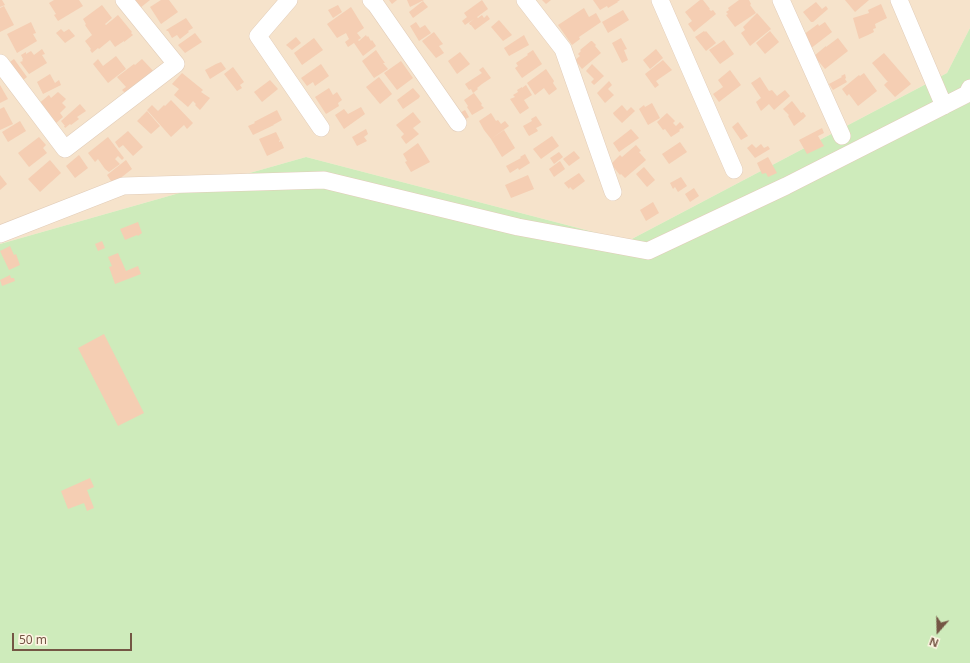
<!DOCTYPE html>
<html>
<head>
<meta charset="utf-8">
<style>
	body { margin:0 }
	#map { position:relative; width:970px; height:663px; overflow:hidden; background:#fef1dd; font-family:"Noto Sans",sans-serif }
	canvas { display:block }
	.north { position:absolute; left:918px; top:611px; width:40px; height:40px; -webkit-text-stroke:3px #fff5e4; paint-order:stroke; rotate:200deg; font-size:11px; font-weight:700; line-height:16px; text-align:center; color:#745644 }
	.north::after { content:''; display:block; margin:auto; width:14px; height:18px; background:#745644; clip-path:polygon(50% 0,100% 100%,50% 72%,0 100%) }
	.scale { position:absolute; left:12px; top:633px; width:120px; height:18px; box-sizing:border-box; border:2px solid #745644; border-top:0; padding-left:5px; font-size:12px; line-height:14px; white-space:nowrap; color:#745644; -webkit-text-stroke:3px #fff5e4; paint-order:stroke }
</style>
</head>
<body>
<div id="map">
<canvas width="970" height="663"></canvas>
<div class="north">N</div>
<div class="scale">50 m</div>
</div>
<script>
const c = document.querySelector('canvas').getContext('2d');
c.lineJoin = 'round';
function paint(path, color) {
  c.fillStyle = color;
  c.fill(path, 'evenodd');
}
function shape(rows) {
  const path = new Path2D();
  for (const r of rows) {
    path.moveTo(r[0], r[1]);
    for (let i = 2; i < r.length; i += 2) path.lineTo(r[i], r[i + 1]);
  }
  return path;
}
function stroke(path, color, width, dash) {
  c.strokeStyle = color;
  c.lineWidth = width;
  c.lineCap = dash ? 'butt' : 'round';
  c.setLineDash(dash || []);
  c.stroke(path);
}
paint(shape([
	[0,0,970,0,970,28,947,73,628,241,306,157,0,244]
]), '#f6e3cb');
paint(shape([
	[970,28,970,663,0,663,0,244,306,157,628,241,947,73]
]), '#ceebbb');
paint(shape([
	[0,0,2,0,5,5,0,7],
	[54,0,79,0,83,6,58,21,54,15,56,14,49,3],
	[129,0,150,0,140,8],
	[161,0,169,0,178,12,161,24,150,7],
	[389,0,397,0,392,4],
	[407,0,424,0,410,7],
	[482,0,488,9,477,17,478,18,482,15,484,18,487,15,490,19,475,30,471,25,470,25,469,23,474,19,465,25,462,21,467,17,464,13],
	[542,0,551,0,546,4],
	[593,0,620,0,617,2,618,2,608,8,607,6,600,10],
	[700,0,703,0,710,9,709,9,711,11,713,10,716,14,694,32,688,24,692,21,685,12],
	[739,0,749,0,751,4,750,5,756,13,735,27,726,15,728,14,726,12,729,10,728,8],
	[845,0,869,0,855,12],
	[423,1,428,7,413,18,409,12],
	[816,2,822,9,826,6,828,9,813,22,811,22,803,12],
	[881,4,887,18,875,24,876,28,873,29,874,32,868,35,859,39,853,18,869,13,868,10],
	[102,5,112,18,105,24,106,25,118,15,132,32,131,33,133,35,124,42,124,41,115,47,110,40,99,49,98,48,92,53,90,50,91,49,85,41,92,35,87,28,85,25,86,24,83,19],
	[338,5,342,12,333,18,328,10],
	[4,6,14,25,0,32,0,8],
	[351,7,364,28,357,33,361,38,358,40,359,41,366,35,367,37,368,36,371,41,372,40,376,46,363,56,354,43,348,47,345,42,349,39,346,33,337,38,327,24],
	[584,8,589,17,596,13,601,22,579,37,580,39,572,45,558,25],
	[623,10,629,20,608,33,602,22],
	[757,13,771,29,750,46,741,33,745,30,743,27],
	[186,18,193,28,188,31,189,32,180,39,177,35,172,38,168,31,167,31,166,30],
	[499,20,512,35,503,41,491,27],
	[31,22,36,33,33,34,37,41,17,53,7,34],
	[416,22,420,28,425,25,431,33,419,41,410,26],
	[825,22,832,32,810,49,803,35,818,24,819,26],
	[61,29,64,32,69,29,75,36,65,43,56,33],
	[704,31,705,32,706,31,716,43,706,51,695,37],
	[770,31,779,42,765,54,756,43],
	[434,32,443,44,439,46,444,53,436,58,422,41],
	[195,33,202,42,185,53,178,45],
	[524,35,529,45,509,56,504,48],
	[296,37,301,43,292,50,286,45],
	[314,38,323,50,302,65,294,53],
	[621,38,627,49,624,50,628,60,622,63,612,43],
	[838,38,848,51,825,69,814,56,826,46,826,47],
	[724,40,734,54,720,64,709,50],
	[591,41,592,41,596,45,595,46,601,53,582,69,575,60,580,56,578,54,581,51,580,50],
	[42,49,45,54,42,55,47,63,29,74,20,62,23,61,22,60,23,59,21,55,26,52,26,54,31,51,34,55],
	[656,49,663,58,650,69,643,60],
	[376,50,382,59,385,63,383,63,388,69,374,78,362,61],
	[533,50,542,64,522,78,515,68,518,66,516,63,528,55,527,54],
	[460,52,470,64,457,74,448,61],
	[884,53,911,84,895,97,884,85,888,81,887,81,872,63],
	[116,56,126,69,108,83,93,64,98,59,103,66],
	[14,59,27,77,18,84,6,65],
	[142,59,157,75,130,98,122,90,126,87,117,77,134,64,135,65],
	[663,60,672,70,656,81,659,85,655,88,645,74],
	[401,61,413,78,397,90,384,73],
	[221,62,226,69,210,79,205,70,216,64],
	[321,64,329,76,315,86,313,82,307,86,301,78],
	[592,64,604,76,594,85,591,82,594,79,586,71],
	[233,67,244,82,240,85,242,88,237,91,224,74],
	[483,67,491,78,482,84,477,88,478,89,473,93,471,89,469,90,465,84,482,73,479,70],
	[546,69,554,81,553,83,557,89,549,95,544,88,535,95,527,83],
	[730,70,741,85,719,102,713,94,723,87,718,80],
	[182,73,203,90,201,92,210,98,200,110,195,105,196,104,193,101,188,107,174,95,179,89,172,84],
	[864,73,877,91,858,106,849,94,847,96,842,89,859,75,860,76],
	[50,74,55,83,59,80,61,85,43,94,37,82],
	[845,74,846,78,845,79,847,82,833,90,829,84,842,77,841,76],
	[379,77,392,94,380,104,366,87],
	[760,77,769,91,772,90,777,96,785,90,790,96,774,110,769,104,761,111,756,102,761,98,751,83],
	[270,80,278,89,262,102,254,92],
	[609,81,612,85,608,89,614,95,605,103,597,93],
	[0,85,8,99,0,103],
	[526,85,532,95,524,100,529,108,520,114,510,99,515,97,513,95,518,92,517,90,522,87,522,88],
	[329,88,333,95,337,92,342,100,338,103,339,106,326,114,315,97],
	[413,88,420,96,419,98,403,109,397,100],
	[58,92,66,99,62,103,66,107,60,113,63,117,55,124,37,105,49,95,51,98],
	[474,93,482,104,481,105,484,108,472,115,467,107,468,106,464,100],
	[171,100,193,123,187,129,184,125,171,137,147,110,152,105,158,111,164,105,165,106],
	[792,101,799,110,801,113,803,112,806,116,803,119,794,126,788,116,789,115,783,109],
	[652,103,660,118,648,125,639,109,644,105,645,107],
	[80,104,86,111,77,117,79,119,71,125,70,124,65,128,64,126,65,126,61,121],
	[622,105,627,111,631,107,635,111,622,123,614,115,613,113],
	[4,107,13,124,0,130,0,109],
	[361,107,365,114,344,129,335,115,344,109,348,114],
	[277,110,282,120,273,125,274,125,253,135,248,126,255,123,254,122],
	[465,110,469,117,464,120,458,114],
	[147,111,160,126,151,134,137,121],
	[413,112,421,122,413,128,419,134,406,144,401,137,404,134,396,125],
	[491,113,496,121,498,120,501,124,505,121,509,126,491,139,484,130,479,121],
	[667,113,675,121,673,123,676,126,680,122,684,127,682,129,682,128,679,130,680,131,671,137,665,129,663,130,657,122],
	[536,116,542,125,536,128,538,131,529,136,527,133,523,126,532,121,531,119],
	[20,121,26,131,8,142,2,132],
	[738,122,748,136,741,140,732,127],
	[822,128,824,133,818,136,824,146,807,154,799,140],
	[366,129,368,134,364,137,367,141,357,146,352,137],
	[631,129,639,138,619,152,613,143],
	[504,130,515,148,502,157,491,139],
	[128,131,143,147,133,156,123,145,119,148,115,142],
	[276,132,280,140,279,141,279,142,281,141,284,148,267,156,259,139],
	[552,136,559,146,541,159,533,149],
	[39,137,46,145,43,148,47,153,29,167,18,153],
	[108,137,124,158,122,160,118,156,115,159,120,164,109,172,105,169,98,159,95,162,88,153],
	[680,142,687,152,669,164,662,154],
	[418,143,430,162,411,172,405,162,407,161,403,154],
	[752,144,756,148,761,144,764,148,768,146,770,149,755,158,747,148],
	[636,145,641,151,639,152,646,160,625,178,621,174,620,175,611,164,620,155,622,157],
	[574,151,580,158,569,166,563,159],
	[559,152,563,157,554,164,550,158],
	[525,154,530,163,519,170,518,168,510,173,506,166,521,158,520,157],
	[79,155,88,168,75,178,66,166],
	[768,157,777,173,768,177,766,173,762,174,757,163],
	[50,160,61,173,40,192,28,179],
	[126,160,132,169,113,184,107,175],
	[560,161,565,169,554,177,549,169],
	[644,167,655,180,647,187,636,174],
	[579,173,585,181,573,190,570,187,569,189,564,183],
	[0,175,7,184,0,190],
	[528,175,534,189,511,198,505,185],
	[681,177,687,186,678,192,675,187,673,189,670,183],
	[694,188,699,196,690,202,685,194],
	[653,202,659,213,646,221,640,210],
	[138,222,142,233,138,236,137,235,125,240,120,229],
	[102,241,105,248,98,251,95,244],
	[10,246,14,255,16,254,20,265,9,270,0,251],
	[118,253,126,271,138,266,141,274,115,284,109,267,112,266,108,257],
	[10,275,11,278,14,278,15,281,2,286,0,280],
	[104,334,144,413,118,426,78,348],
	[90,478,94,487,87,490,94,508,87,511,84,503,68,509,61,491]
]), '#f5ceb3');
const minor = shape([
	[289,0,258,36,321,128],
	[371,0,376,5,458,123],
	[525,0,563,49,613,192],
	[660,0,734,170],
	[781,0,842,136],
	[899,0,944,106],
	[0,63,65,149,176,64,124,0],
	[0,234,123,186,324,180,518,227,648,251,786,186,967,94,970,88]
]);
stroke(minor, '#e2cdb9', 18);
stroke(minor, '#fff', 17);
</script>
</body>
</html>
